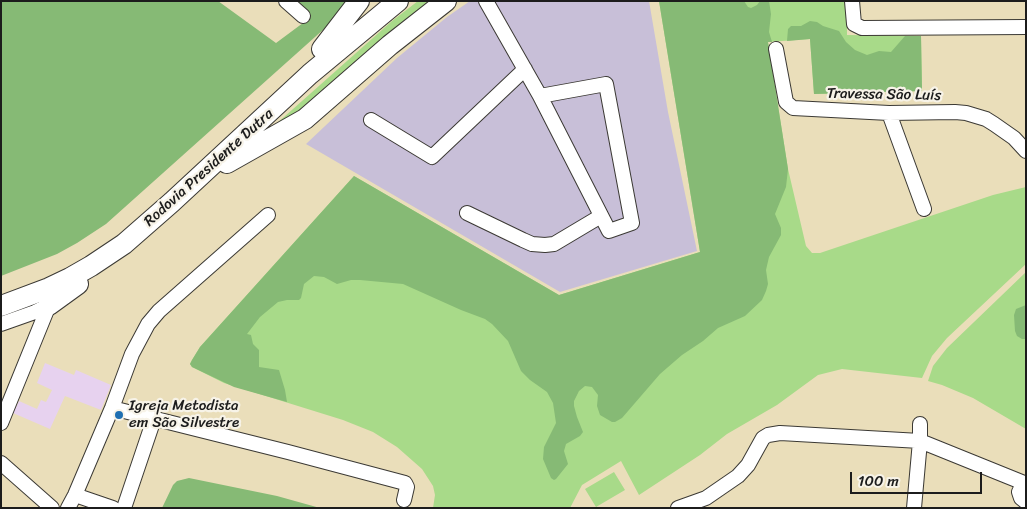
<!DOCTYPE html>
<html>
<head>
<meta charset="utf-8">
<style>
	body { margin:0 }
	#map { position:relative; width:1027px; height:509px; overflow:hidden; background:#eadeba; font-family:Sriracha,sans-serif }
	canvas { display:block }
	.frame { position:absolute; inset:0; border:2px solid #1c1c1c; pointer-events:none }
	.scale { position:absolute; left:850px; top:472px; width:132px; height:22px; box-sizing:border-box; border:2px solid #1c1c1c; border-top:0; padding-left:6px; font-size:15px; line-height:18px; white-space:nowrap; color:#1c1c1c; -webkit-text-stroke:4px #f7f3e8; paint-order:stroke }
</style>
</head>
<body>
<div id="map">
<canvas width="1027" height="509"></canvas>
<div class="frame"></div>
<div class="scale">100 m</div>
</div>
<script>
const c = document.querySelector('canvas').getContext('2d');
c.lineJoin = 'round';
function paint(path, color) {
  c.fillStyle = color;
  c.fill(path, 'evenodd');
}
function shape(rows) {
  const path = new Path2D();
  for (const r of rows) {
    path.moveTo(r[0], r[1]);
    for (let i = 2; i < r.length; i += 2) path.lineTo(r[i], r[i + 1]);
  }
  return path;
}
function stroke(path, color, width, dash) {
  c.strokeStyle = color;
  c.lineWidth = width;
  c.lineCap = dash ? 'butt' : 'round';
  c.setLineDash(dash || []);
  c.stroke(path);
}
function drawText(font, color, halo, rows, align = 'center') {
  c.font = font + ' Sriracha,sans-serif';
  c.lineWidth = 4.5;
  c.setLineDash([]);
  c.textBaseline = 'middle';
  c.strokeStyle = halo;
  c.fillStyle = color;
  for (const [text, x, y, turn = 0] of rows) {
    c.save();
    c.translate(x, y);
    c.rotate((+turn || 0) * Math.PI / 180);
    c.textAlign = isNaN(turn) ? turn : align;
    if (halo) c.strokeText(text, 0, 0);
    c.fillText(text, 0, 0);
    c.restore();
  }
}
paint(shape([
	[45,363,74,375,76,370,111,385,101,410,65,396,50,429,13,413,19,401,37,409,41,400,46,402,52,390,37,383]
]), '#e7d2ef');
paint(shape([
	[470,1,649,1,668,112,697,251,560,292,306,144,397,58,447,17]
]), '#c8bfd8');
paint(shape([
	[418,1,434,1,319,99,257,141,392,21],
	[659,1,847,1,847,35,921,36,922,91,814,94,810,39,768,42,788,169,806,246,812,253,820,253,993,195,1026,187,1026,264,947,338,932,356,922,378,842,369,818,375,777,405,727,434,700,455,639,495,621,461,582,485,570,508,433,508,435,495,433,486,422,469,397,447,373,432,343,420,224,383,192,367,190,364,192,360,200,347,354,176,559,295,700,252],
	[1026,272,1026,429,973,398,942,385,928,381,933,366,947,348],
	[614,472,625,490,596,507,585,489]
]), '#a8da89');
paint(shape([
	[1,1,218,1,276,43,307,20,289,1,351,1,334,20,106,224,77,243,57,254,1,276],
	[659,1,744,1,748,7,751,8,757,5,760,1,769,1,771,14,769,32,772,42,768,42,788,169,786,187,775,214,781,228,781,235,769,257,766,270,768,284,766,291,762,300,745,316,718,328,703,341,682,355,660,374,622,418,615,422,612,422,600,415,597,406,598,395,592,387,585,386,579,391,574,401,574,406,577,417,583,432,580,436,566,444,564,451,568,464,556,479,554,480,551,478,543,459,544,447,556,423,553,403,547,392,530,380,521,371,508,341,492,324,485,319,461,310,403,284,360,280,351,280,337,284,324,277,314,276,304,284,301,298,299,300,287,300,278,302,260,317,247,334,251,335,253,344,259,350,259,367,279,370,285,390,287,402,234,387,192,367,190,364,192,360,200,347,354,176,559,295,700,252],
	[810,21,817,22,823,26,839,31,846,42,855,50,867,55,879,51,891,52,905,36,921,36,922,91,814,94,810,39,787,41,788,29,791,26,801,26],
	[1026,305,1026,339,1022,339,1017,336,1015,331,1014,315,1016,309],
	[189,478,277,496,320,508,162,508,173,485,177,481]
]), '#86ba75');
const minor = shape([
	[286,1,303,16],
	[486,1,540,96,609,231,632,223,606,84,540,96],
	[852,1,854,24,862,28,1026,27],
	[776,49,786,102,793,108,889,113,955,112,966,113,986,119,994,124,1014,138,1026,151],
	[889,113,924,209],
	[371,120,432,157,525,69],
	[467,213,523,240,532,244,545,245,554,244,601,216],
	[1,324,35,312,49,305],
	[112,408,288,452,405,483,407,487,404,500],
	[1,423,49,305],
	[1,463,52,508],
	[1026,483,1022,486,1019,492,1021,498,1026,502],
	[75,495,113,508],
	[68,508,75,495,112,408,132,354,148,324,159,311,268,215],
	[124,508,154,419],
	[678,508,706,498,738,476,748,465,763,438,768,435,780,433,920,441,1024,483],
	[914,508,920,441,920,424]
]);
const highway = shape([
	[322,49,359,1],
	[227,163,305,119,390,45,446,1],
	[49,305,78,284],
	[1,306,49,288,70,278,91,266,124,244,172,202,310,74,398,1]
]);
stroke(minor, '#3b3934', 16);
stroke(highway, '#3b3934', 22);
stroke(minor, '#fff', 14);
stroke(highway, '#fff', 20);
for (const [x, y, r, color] of [
	[119,415,5,"#1f6fb2"]
]) {
  const dot = new Path2D();
  dot.arc(x, y, r, 0, 2 * Math.PI);
  c.fillStyle = color;
  c.fill(dot);
  stroke(dot, '#f7f3e8', 2);
}
drawText('15px', '#1c1c1c', '#f7f3e8', [
	["Travessa São Luís",884,95,1],
	["Rodovia Presidente Dutra",209,168,-42]
]);
drawText('15px', '#1c1c1c', '#f7f3e8', [
	["Igreja Metodista",129,406],
	["em São Silvestre",129,423]
], 'left');
</script>
</body>
</html>
